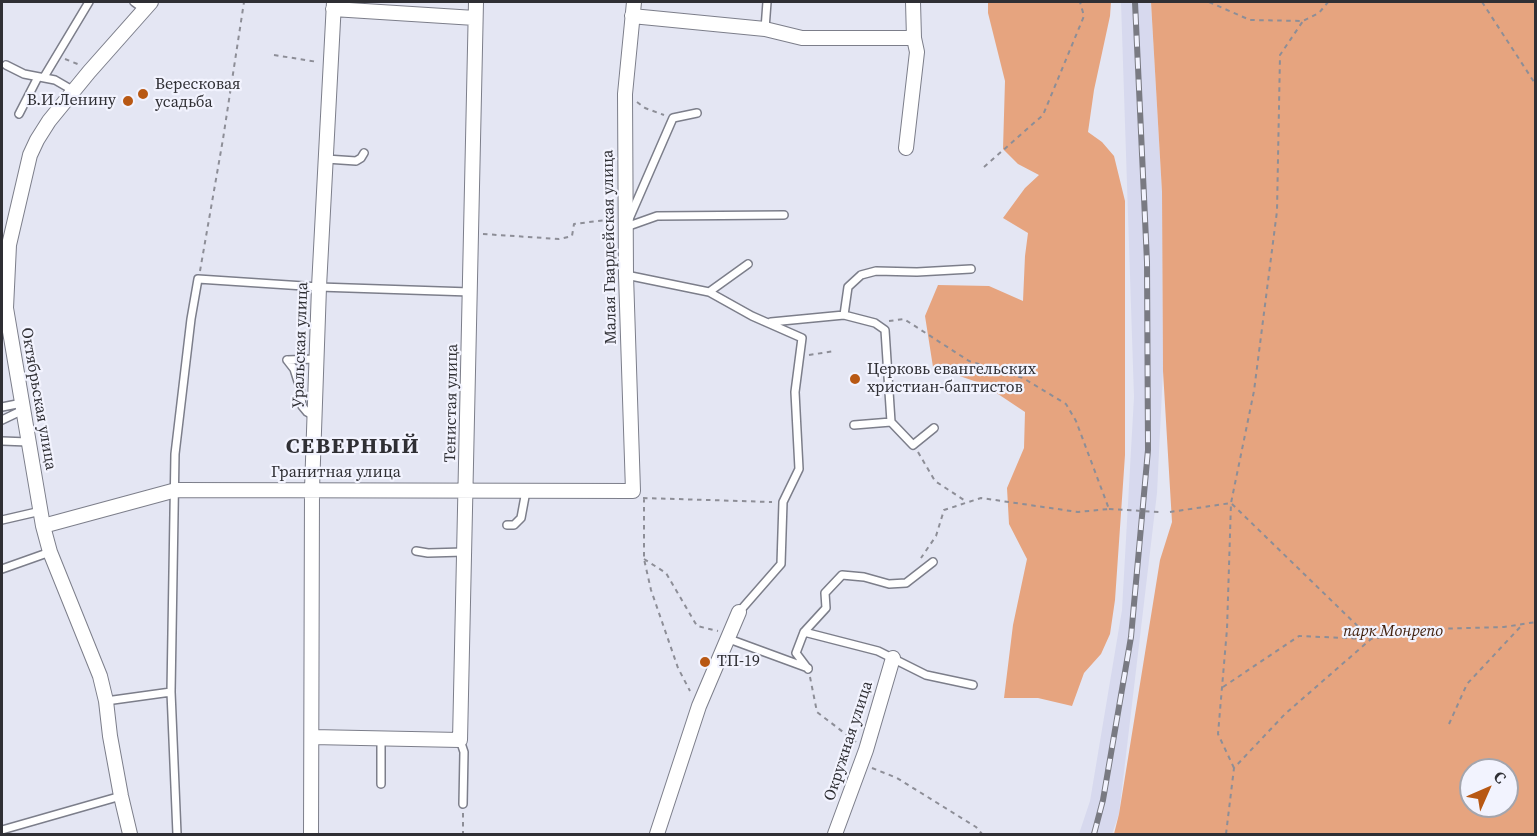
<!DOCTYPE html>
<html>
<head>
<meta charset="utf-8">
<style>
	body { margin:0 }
	#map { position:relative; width:1537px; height:836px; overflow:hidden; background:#e4e6f3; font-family:"Source Serif 4",serif }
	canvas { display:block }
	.frame { position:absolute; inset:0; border:3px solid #2f2f34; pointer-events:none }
	.north { position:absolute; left:1459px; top:758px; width:60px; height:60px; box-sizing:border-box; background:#f2f3fe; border:2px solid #a4a5ad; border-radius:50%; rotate:45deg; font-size:16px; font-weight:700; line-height:24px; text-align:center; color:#2f2f34 }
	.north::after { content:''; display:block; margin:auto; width:21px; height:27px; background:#b85813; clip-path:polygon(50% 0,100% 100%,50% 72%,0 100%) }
</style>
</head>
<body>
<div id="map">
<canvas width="1537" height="836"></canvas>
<div class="frame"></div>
<div class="north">С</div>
</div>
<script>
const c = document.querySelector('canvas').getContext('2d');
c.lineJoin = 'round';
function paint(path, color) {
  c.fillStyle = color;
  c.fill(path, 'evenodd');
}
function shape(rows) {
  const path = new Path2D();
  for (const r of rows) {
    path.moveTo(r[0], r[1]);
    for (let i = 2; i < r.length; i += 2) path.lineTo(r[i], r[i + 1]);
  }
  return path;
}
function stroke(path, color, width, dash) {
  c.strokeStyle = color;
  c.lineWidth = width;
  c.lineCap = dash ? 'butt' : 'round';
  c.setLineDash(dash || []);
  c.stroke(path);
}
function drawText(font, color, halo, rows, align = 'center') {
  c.font = font + ' "Source Serif 4",serif';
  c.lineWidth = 4.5;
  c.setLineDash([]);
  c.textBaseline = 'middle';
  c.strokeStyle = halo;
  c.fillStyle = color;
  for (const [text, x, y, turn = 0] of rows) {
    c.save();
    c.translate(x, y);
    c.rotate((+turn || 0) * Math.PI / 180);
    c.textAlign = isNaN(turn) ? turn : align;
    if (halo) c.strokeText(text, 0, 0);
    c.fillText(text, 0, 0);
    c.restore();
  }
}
paint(shape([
	[1121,2,1151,2,1162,192,1163,371,1157,493,1119,814,1112,834,1079,834,1090,801,1122,610,1134,397]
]), '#d7d9ee');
paint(shape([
	[988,2,1111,2,1110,16,1094,90,1088,132,1102,142,1114,156,1125,201,1125,455,1115,600,1110,634,1101,654,1084,673,1072,706,1038,698,1004,698,1013,625,1027,559,1009,524,1007,488,1024,448,1025,412,983,384,933,367,925,316,938,285,989,286,1023,301,1025,256,1028,233,1003,218,1025,188,1039,175,1018,164,1003,149,1005,81,988,13],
	[1151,2,1535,2,1535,834,1114,834,1119,814,1160,560,1172,522,1163,371,1162,192],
	[1471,770,1507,770,1507,806,1471,806]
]), '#e6a47f');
const lane = shape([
	[134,2,145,10],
	[765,29,767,2],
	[6,65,24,74,55,80,74,91],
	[44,77,89,2],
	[19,114,38,77],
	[326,159,356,161,361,158,364,153],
	[629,219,673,118,697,113],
	[626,227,657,216,784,215],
	[626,275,709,292,752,316,802,338,795,392,799,469,783,502,781,564,739,612],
	[709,292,748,264],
	[771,322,844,315],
	[287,360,294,369,300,388,302,406,307,412,314,416],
	[287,360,316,359],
	[2,407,22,403],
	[2,420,23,410],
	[891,422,913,445,934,428],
	[854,425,891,422,885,330,875,323,844,315,848,287,861,275,876,271,917,272,971,269],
	[2,441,28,442],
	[2,520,41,511],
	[507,525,514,525,521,518,526,491],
	[416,551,428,553,464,552],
	[2,569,50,552],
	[804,632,826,608,825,593,842,575,864,577,889,584,906,583,933,562],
	[729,639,808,668],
	[808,669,796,653,804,632,878,651,926,675,973,685],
	[106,701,171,692],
	[460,740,464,752,463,804],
	[381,784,381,738],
	[2,830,121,796],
	[177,834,171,692,175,454,191,319,198,279,319,287,470,292]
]);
const street = shape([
	[333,9,475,18],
	[632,16,765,29,802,38,914,38],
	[906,148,917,52,914,38,913,2],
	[43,526,176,490,633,491,626,275,625,94,634,2],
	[312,737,460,740,476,2],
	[130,834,121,796,110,736,106,701,100,676,50,552,43,526,6,308,9,245,30,155,37,140,49,121,89,72,151,2],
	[311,834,312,489,319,287,334,2],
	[657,834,699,706,739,612],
	[835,834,866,750,893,658]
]);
stroke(lane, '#7c7e8a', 10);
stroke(street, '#7c7e8a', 16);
stroke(shape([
	[1209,2,1250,20,1303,21,1319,13,1328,2],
	[1482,2,1536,85],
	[274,55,318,62],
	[65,59,80,65],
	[637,102,645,108,664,115],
	[984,167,1043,115,1084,16,1080,2],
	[483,234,559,239,572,236,574,224,614,219],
	[200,271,223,139,244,2],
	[889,321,904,319,969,361,1023,378,1066,404,1076,421,1109,509,1078,512,981,498,944,510,936,536,921,558],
	[809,355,835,351],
	[918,452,935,481,967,502],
	[643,498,772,502],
	[644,498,644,559,651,590,678,668,690,691],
	[1170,512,1231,503,1371,639],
	[644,559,666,573,697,626,718,631],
	[810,677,817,712,856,742],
	[1223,687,1299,636,1370,639],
	[1449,724,1467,684,1523,624],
	[872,768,897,778,976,827,982,834],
	[1234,768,1218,734,1227,629,1231,503,1254,391,1277,211,1280,55,1303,21],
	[463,813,463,834],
	[1226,834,1234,768,1285,714,1371,639,1431,629,1504,627,1536,622]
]), '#8d8e97', 2, [4.5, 4.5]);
stroke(lane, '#fff', 7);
stroke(street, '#fff', 14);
const rail = shape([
	[1094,834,1103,800,1131,637,1148,450,1147,262,1135,2]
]);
stroke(rail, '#797a82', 6);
stroke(rail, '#f2f3fe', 4, [11]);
stroke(shape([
	[1109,509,1159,512]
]), '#8d8e97', 2, [4.5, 4.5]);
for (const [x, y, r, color] of [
	[143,94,6,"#b85813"],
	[128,101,6,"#b85813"],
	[855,379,6,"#b85813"],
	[705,662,6,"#b85813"]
]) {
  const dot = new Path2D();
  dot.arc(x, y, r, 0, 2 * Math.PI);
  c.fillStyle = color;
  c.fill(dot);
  stroke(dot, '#f2f3fe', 2);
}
drawText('16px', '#2f2f34', '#f2f3fe', [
	["Вересковая",155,85],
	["усадьба",155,103],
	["В.И.Ленину",116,101,"right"],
	["Церковь евангельских",867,370],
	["христиан-баптистов",867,388],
	["ТП-19",717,662]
], 'left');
drawText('16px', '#2f2f34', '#f2f3fe', [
	["Малая Гвардейская улица",610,247,-91],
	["Уральская улица",301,345,-88],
	["Октябрьская улица",38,399,80],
	["Тенистая улица",452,403,-89],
	["Гранитная улица",336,473],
	["Окружная улица",849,741,-72]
]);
drawText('italic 16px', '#41200d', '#f2f3fe', [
	["парк Монрепо",1393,632]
]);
c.letterSpacing = '1.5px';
drawText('bold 22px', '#2f2f34', '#f2f3fe', [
	["СЕВЕРНЫЙ",353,447]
]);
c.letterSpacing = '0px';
</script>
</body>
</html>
